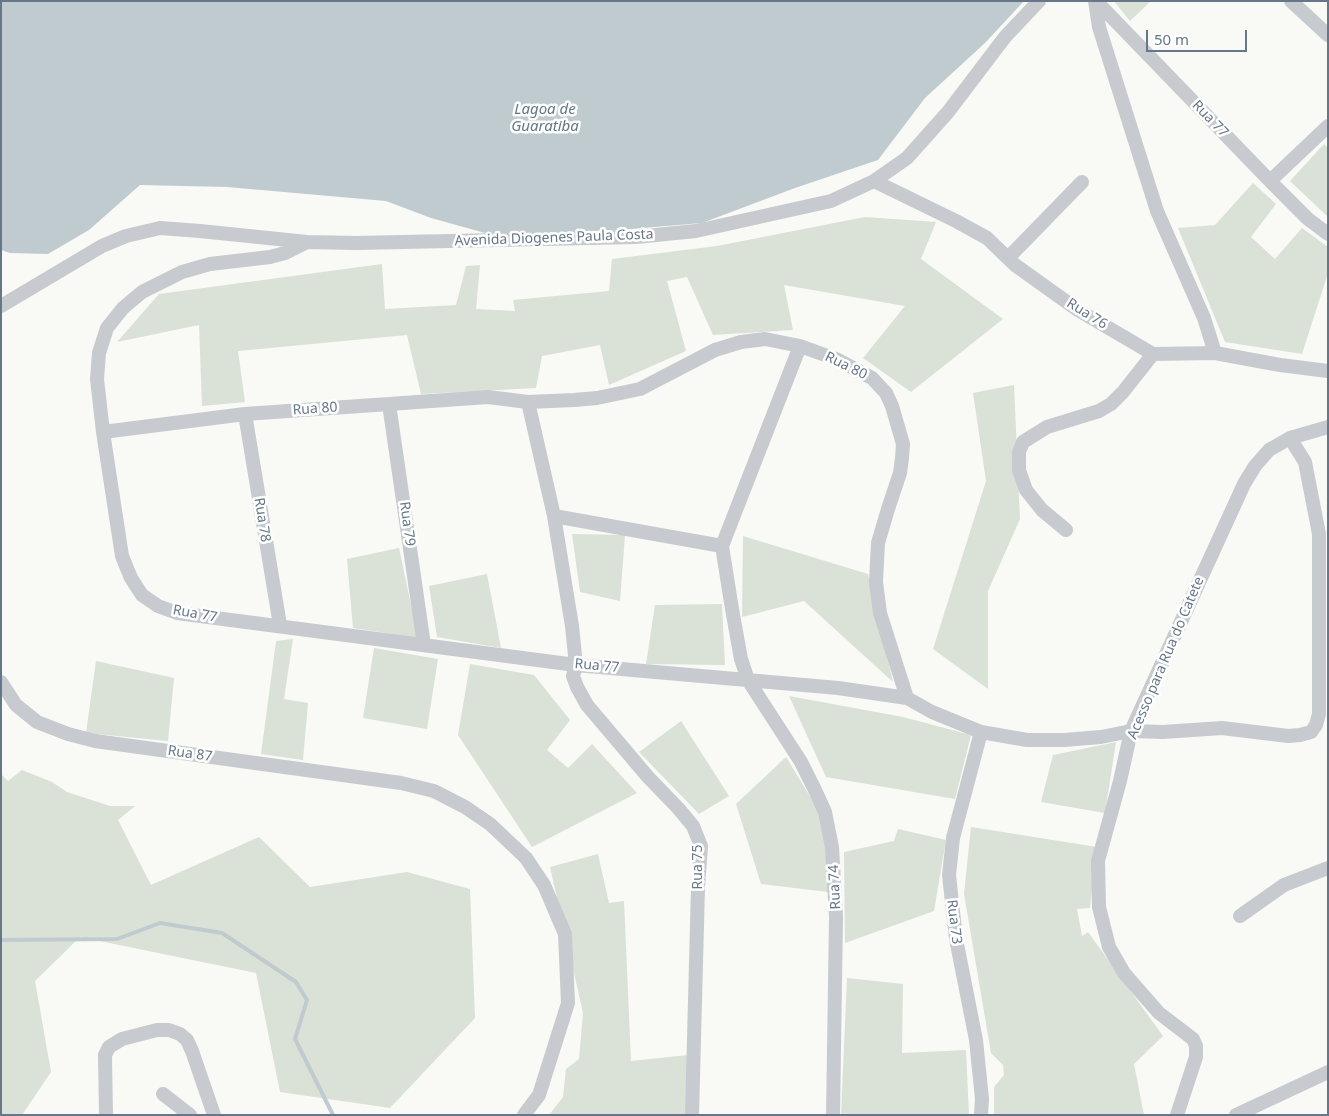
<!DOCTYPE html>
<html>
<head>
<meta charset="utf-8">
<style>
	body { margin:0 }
	#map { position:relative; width:1329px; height:1116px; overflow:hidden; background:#f9f9f6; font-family:"Noto Sans",sans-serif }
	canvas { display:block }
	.frame { position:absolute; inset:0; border:2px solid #667789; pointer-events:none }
	.scale { position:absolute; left:1146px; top:30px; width:101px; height:22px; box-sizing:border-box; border:2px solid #667789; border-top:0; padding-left:6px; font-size:15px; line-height:18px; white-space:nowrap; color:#667789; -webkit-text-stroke:4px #fff; paint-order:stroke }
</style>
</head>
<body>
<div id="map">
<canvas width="1329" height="1116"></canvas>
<div class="frame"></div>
<div class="scale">50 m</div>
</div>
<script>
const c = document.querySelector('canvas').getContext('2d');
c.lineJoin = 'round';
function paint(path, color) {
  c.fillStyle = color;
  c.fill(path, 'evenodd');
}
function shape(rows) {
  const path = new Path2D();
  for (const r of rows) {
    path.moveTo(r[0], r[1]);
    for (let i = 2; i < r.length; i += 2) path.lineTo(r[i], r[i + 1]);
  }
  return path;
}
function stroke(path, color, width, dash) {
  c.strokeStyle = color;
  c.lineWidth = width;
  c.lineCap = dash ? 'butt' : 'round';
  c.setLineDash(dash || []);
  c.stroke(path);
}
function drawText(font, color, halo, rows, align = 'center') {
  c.font = font + ' "Noto Sans",sans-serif';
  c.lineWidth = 5;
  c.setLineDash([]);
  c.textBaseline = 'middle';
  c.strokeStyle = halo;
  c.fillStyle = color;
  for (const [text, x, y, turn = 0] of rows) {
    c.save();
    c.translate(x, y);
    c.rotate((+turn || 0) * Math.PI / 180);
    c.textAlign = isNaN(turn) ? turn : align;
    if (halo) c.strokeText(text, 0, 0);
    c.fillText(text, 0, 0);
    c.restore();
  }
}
paint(shape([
	[1114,1,1151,1,1130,21],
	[1324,144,1328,148,1328,217,1290,181],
	[1253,183,1276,204,1251,237,1275,259,1302,228,1328,247,1328,273,1302,354,1225,342,1178,228,1215,225],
	[865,217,936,222,921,259,1003,319,911,392,863,358,905,306,784,285,793,330,713,335,687,277,667,281,686,351,609,385,600,345,542,356,536,388,421,394,407,335,238,351,245,402,202,406,199,325,117,342,159,294,382,264,385,309,456,305,466,266,480,265,476,309,515,311,513,300,609,291,612,259,717,246],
	[1014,385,1020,519,988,591,988,689,933,649,986,481,973,393],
	[572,534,625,535,620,601,580,592],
	[743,536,868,574,893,682,804,601,742,617],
	[399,548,418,638,353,628,347,559],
	[487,574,501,648,437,637,429,586],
	[722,604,725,665,646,664,655,605],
	[293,639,284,699,308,703,303,760,261,754,276,641],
	[374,648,438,659,427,729,363,718],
	[96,661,174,678,168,741,86,733],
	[470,664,534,675,570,720,547,750,568,768,592,744,637,793,532,847,458,735],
	[789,696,903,717,971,735,955,799,826,777],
	[681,721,729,796,699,814,639,752],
	[1116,742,1105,813,1041,802,1053,755],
	[786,757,825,821,828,892,761,884,736,804],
	[22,770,52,782,67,792,110,806,135,806,118,820,151,885,259,837,310,887,407,872,470,889,475,1018,390,1108,280,1092,256,973,80,937,35,981,51,1072,22,1115,1,1115,1,774,8,781],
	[971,827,1097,847,1090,908,1077,909,1082,936,1088,932,1163,1036,1134,1064,1144,1115,994,1115,994,1087,1004,1075,1003,1065,991,1053,964,894],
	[898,829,946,840,934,911,845,943,844,852,894,841],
	[598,854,609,903,624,901,631,1061,688,1055,686,1115,549,1115,563,1097,566,1069,579,1059,583,1013,550,867],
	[847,978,903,984,902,1053,966,1050,969,1115,841,1115]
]), '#dae1d7');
paint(shape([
	[1,1,1024,1,985,43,925,98,878,160,795,188,702,223,549,236,485,233,431,218,386,201,227,187,140,185,89,230,48,254,10,253,1,250]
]), '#c0cbd0');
stroke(shape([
	[1,940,117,939,160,923,222,933,296,982,307,1000,295,1039,333,1115]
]), '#c0cbd0', 4);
stroke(shape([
	[1095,1,1099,27,1157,211,1204,318,1215,353],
	[1096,1,1270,181,1308,219,1328,234],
	[1291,1,1328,35],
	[874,181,956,221,987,238,1015,265,1078,310,1153,354,1215,353,1280,365,1328,371],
	[1270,181,1328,126],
	[307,242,285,253,270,257,210,264,182,272,142,292,123,308,107,328,99,353,97,379,103,432,122,556,131,578,142,595,158,606,177,613,576,665,838,688,907,698,932,712,981,732,1027,740,1064,740,1101,737,1131,731,1163,732,1222,728,1288,736,1300,735,1311,732,1316,725,1319,714,1319,534,1305,462,1290,438],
	[1008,258,1082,182],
	[1,306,102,246,126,236,160,228,200,231,307,242,356,243,636,237,696,231,831,201,874,181,907,158,948,112,1005,37,1039,1],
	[800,346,722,546,732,609,741,659,748,680,801,762,815,790,825,812,832,847,836,917,833,1115],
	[528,402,554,516,572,626,576,665,573,676,577,687,587,705,648,777,678,808,693,826,701,846,698,887,692,1115],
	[389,404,424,645],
	[245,414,280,625],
	[103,432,245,414,389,404,488,397,528,402,574,400,597,398,640,389,715,350,741,342,765,339,800,346,836,359,872,378,886,393,892,406,903,444,902,458,900,473,888,509,878,543,876,582,880,613,907,698],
	[554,516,722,546],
	[1066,530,1042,510,1026,490,1019,470,1019,452,1023,442,1047,427,1099,411,1111,404,1123,392,1153,354],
	[1,682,16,705,37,722,68,734,95,741,401,783,434,791,465,807,490,824,526,858,544,885,565,934,568,1003,539,1095,524,1115],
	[981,732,953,838,949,875,956,939,976,1040,982,1099,981,1115],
	[1240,916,1284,885,1328,868],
	[163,1094,190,1115],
	[106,1115,105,1055,109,1047,122,1039,157,1030,169,1030,180,1034,187,1040,192,1051,214,1115],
	[1177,1115,1196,1057,1196,1046,1193,1039,1159,1013,1124,973,1109,947,1099,907,1098,861,1120,781,1131,731,1244,484,1255,466,1269,450,1290,438,1328,427],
	[1236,1115,1328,1072]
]), '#c7cace', 14);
drawText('14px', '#667789', '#fff', [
	["Rua 77",1210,119,46],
	["Avenida Diogenes Paula Costa",554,238,-2],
	["Rua 76",1087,314,32],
	["Rua 80",846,366,26],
	["Rua 80",315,409,-4],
	["Rua 78",262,520,81],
	["Rua 79",407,524,82],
	["Rua 77",195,614,10],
	["Acesso para Rua do Catete",1166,658,-67],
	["Rua 77",597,666,5],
	["Rua 87",190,754,8],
	["Rua 75",698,867,-90],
	["Rua 74",835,887,-93],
	["Rua 73",954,922,83]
]);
drawText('italic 15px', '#627984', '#fff', [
	["Lagoa de",545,110],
	["Guaratiba",545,127]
]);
</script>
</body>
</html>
